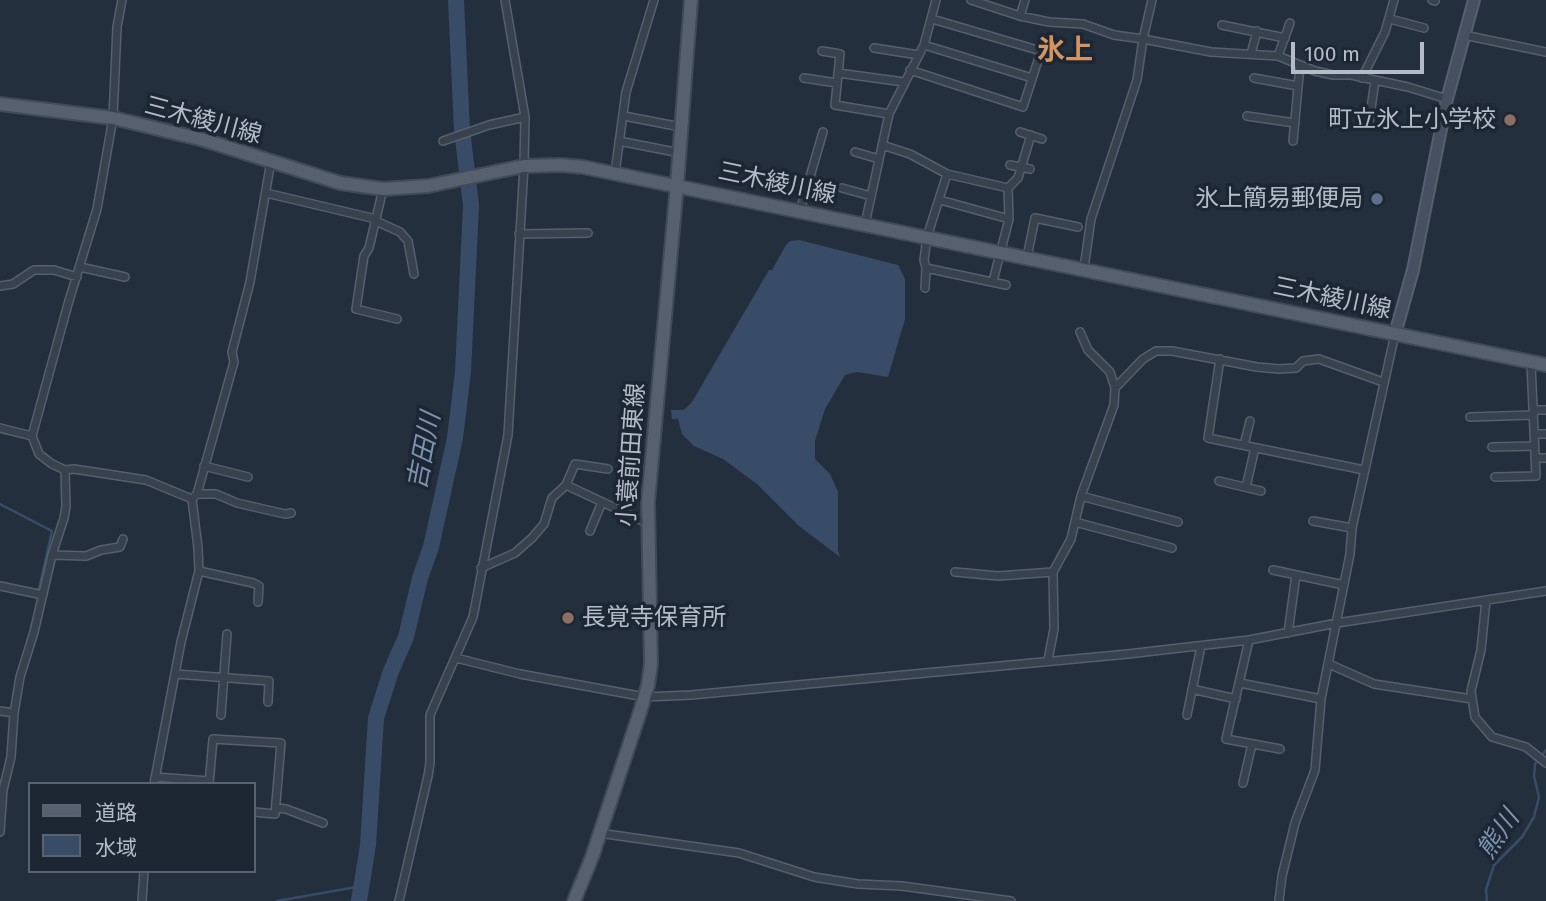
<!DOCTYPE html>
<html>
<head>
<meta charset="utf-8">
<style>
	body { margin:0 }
	#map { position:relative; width:1546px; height:901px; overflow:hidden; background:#242f3e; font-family:"Fira Sans","Noto Sans JP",sans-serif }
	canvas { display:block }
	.legend { position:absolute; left:28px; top:782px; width:228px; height:91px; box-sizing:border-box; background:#1d2633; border:2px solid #59626f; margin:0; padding:9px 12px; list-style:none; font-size:21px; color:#b4bcc9 }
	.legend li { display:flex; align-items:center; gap:14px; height:35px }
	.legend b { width:35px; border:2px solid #59626f }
	.scale { position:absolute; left:1291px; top:42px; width:133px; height:32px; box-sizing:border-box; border:4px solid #b4bcc9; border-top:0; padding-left:9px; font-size:21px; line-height:24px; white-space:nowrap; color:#b4bcc9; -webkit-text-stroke:5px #1d2633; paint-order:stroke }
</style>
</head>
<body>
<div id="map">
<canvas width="1546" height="901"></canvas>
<ul class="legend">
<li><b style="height:9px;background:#56606e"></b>道路</li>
<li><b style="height:19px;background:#394c67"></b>水域</li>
</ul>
<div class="scale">100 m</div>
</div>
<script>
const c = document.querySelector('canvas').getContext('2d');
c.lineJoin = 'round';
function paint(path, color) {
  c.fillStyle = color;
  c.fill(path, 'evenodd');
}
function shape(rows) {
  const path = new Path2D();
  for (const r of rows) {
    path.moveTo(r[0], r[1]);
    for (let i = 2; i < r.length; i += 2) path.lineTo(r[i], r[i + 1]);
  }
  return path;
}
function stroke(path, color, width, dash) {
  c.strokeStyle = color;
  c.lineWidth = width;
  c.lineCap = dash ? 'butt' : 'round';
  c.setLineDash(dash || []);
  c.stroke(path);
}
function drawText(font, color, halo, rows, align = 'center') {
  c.font = font + ' "Fira Sans","Noto Sans JP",sans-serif';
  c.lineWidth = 7;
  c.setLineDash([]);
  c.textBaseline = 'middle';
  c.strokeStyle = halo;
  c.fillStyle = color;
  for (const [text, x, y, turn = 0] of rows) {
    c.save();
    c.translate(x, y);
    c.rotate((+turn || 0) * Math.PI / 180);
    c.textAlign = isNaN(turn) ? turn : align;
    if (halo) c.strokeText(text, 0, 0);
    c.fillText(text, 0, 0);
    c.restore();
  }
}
paint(shape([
	[799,240,898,265,905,279,905,319,888,377,857,372,845,375,825,409,815,441,815,459,830,474,838,492,838,551,840,557,799,526,757,484,723,459,694,446,682,434,678,419,672,419,671,410,684,410,692,402,769,270,772,270,786,245,790,241]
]), '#394c67');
stroke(shape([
	[0,504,52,531,39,589],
	[277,901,362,886],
	[1487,901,1486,890,1494,865,1522,837,1534,817,1539,797,1534,776,1535,764,1546,750]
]), '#394c67', 2.5);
stroke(shape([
	[359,901,368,845,376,718,391,671,406,637,420,578,431,547,455,438,463,372,471,205,462,130,456,0]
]), '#394c67', 16);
const street = shape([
	[122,0,117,27,113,118,97,209,68,304,32,436,39,454,52,464,65,470,74,469,146,480,192,499],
	[971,0,1020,16,1049,22,1083,24,1114,35,1143,39,1211,52,1278,56,1315,71,1333,75,1351,75,1408,87,1447,99],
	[1432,0,1435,1],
	[1020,16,1025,0],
	[1390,19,1424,28],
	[1222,25,1285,38],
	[1464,35,1546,52],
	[924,45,1032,78],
	[874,48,919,55],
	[822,51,840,54,835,105,889,114],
	[1251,54,1257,31],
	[1278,56,1290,23],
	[910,70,1023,107,1041,51,932,19],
	[838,73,904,82],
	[804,78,837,83],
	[1254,78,1298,86],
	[1362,78,1385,32,1394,0],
	[624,116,681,127],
	[1247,116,1295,123],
	[1369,122,1375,81],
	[1020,132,1042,139],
	[443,141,489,125,525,117],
	[619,141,680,153],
	[1293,141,1300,65],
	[882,145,910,154,947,174,1008,188],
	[855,152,879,159],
	[1010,165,1030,169],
	[615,173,626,92,654,0],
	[842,188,871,196],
	[383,189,369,248,364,256,356,309,397,319],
	[266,193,376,219],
	[940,200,1009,219],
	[800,211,823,132],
	[376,221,400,232,408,241,414,274],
	[865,224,889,114,924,45,936,0],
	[519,234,588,233],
	[1027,257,1035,218,1078,227],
	[80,267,125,277],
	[926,268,1006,285],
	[1084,268,1091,219,1137,80,1143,39,1152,0],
	[993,281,1009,219,1008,188,1018,178,1031,135],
	[0,286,13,284,34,270,54,270,77,277],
	[925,288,926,268,924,260,927,237,947,174],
	[1220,359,1208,438,1364,470],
	[1115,388,1143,359,1156,351,1172,351,1257,367,1279,369,1296,368,1303,361,1319,359,1383,382],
	[1533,410,1546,410],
	[1470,417,1533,415],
	[0,428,32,436],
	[1534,434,1546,434],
	[1244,445,1250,421],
	[1492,447,1534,446],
	[1535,458,1546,458],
	[204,466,248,477],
	[1495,477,1536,476,1531,363],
	[1219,481,1261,491],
	[566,485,647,523],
	[1246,487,1255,448],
	[197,494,216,494,237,503,285,514,291,513],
	[1081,496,1178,522],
	[1313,521,1352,528],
	[1075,522,1172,548],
	[590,531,602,502],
	[52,555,86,556,101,550,120,547,123,539],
	[481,568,515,553,532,538,544,524,552,498,566,485,575,464,608,469],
	[1273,570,1344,585],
	[199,571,253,583,259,586,258,602],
	[955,572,998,576,1053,572],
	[0,586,43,595],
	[1486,600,1481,650,1471,691,1475,717,1492,737,1526,747,1546,763],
	[1288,633,1296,575],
	[1249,640,1226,739,1280,749],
	[456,658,520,674,645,697,691,695,1128,654,1249,640,1337,623,1546,591],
	[1048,660,1054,629,1053,572,1071,539,1081,496,1114,405,1115,388,1110,372,1088,350,1080,332],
	[1329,664,1374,684,1472,699],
	[176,674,269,681,268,702],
	[1240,683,1321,699],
	[1192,689,1236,699],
	[0,711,14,713],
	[221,715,227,634],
	[1187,715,1201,646],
	[155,777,209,781],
	[1243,783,1252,744],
	[154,784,181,642,199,571,198,548,192,499,197,494,234,362,232,352,250,282,271,161],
	[209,784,213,739,281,743,275,814,254,812],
	[276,808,286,809,323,823],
	[0,832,3,790,11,757,14,713,20,677,34,632,52,555,64,518,66,507,65,470],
	[599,833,739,853,814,877,858,884,902,886,1011,901],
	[142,901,144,871],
	[399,901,428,776,430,763,430,715,473,617,508,435,524,166,525,117,505,0],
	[1279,901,1282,876,1295,823,1315,770,1321,699,1350,554,1352,528,1395,334]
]);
const secondary = shape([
	[1395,334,1413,270,1447,99,1474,0]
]);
const primary = shape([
	[0,104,113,118,204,140,340,183,383,189,428,186,524,166,560,165,583,167,1546,365],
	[574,901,592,857,640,712,648,685,651,664,648,502,677,185,691,0]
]);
stroke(street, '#565f6c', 10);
stroke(secondary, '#565f6c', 14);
stroke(primary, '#414a57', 16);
stroke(street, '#38414e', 7);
stroke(secondary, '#465061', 10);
stroke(primary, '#56606e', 12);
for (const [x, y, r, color] of [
	[1510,120,7,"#8d6e63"],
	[1377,199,7,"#5c6f8a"],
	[568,618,7,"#8d6e63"]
]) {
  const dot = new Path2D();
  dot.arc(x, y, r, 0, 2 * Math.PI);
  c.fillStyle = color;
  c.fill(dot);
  stroke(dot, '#1d2633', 2.5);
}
drawText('24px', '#b4bcc9', '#1d2633', [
	["町立氷上小学校",1496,120],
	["氷上簡易郵便局",1363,199],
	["長覚寺保育所",582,618,"left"]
], 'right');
drawText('24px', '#b4bcc9', '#1d2633', [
	["三木綾川線",203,121,15],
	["三木綾川線",777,184,12],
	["三木綾川線",1332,299,12],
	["小蓑前田東線",632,455,-86]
]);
drawText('italic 26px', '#7c92b1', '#1d2633', [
	["吉田川",425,451,-79],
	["熊川",1499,835,-56]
]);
drawText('bold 28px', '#d59563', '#1d2633', [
	["氷上",1065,51]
]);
</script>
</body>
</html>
